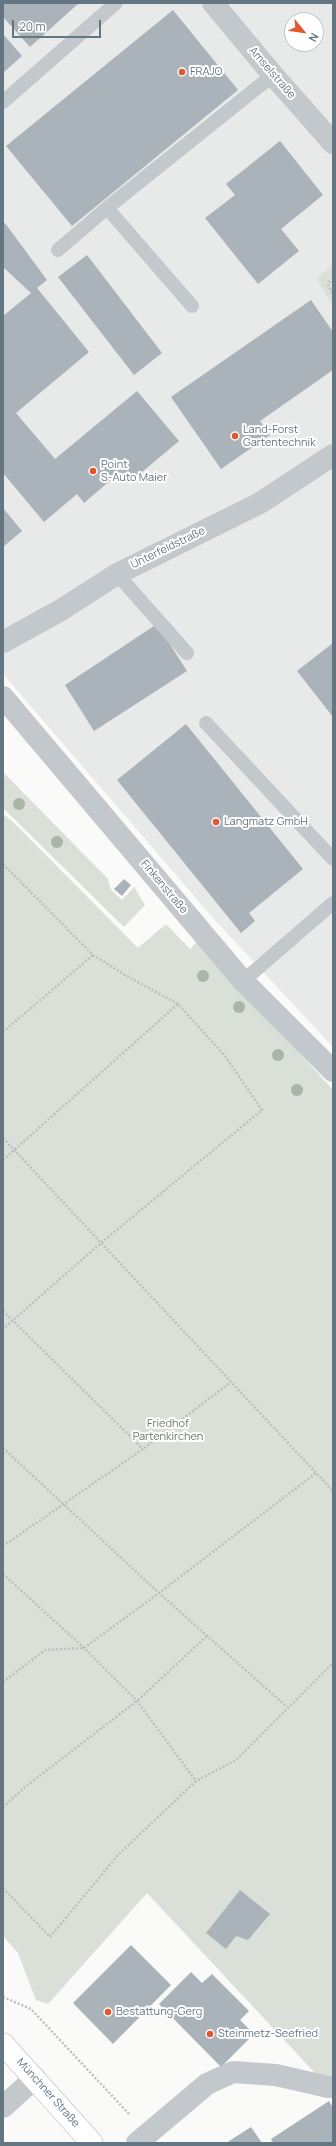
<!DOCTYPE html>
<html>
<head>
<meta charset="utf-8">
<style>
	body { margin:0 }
	#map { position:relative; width:336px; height:2146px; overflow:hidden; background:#fafaf8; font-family:Manrope,sans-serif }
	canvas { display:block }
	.frame { position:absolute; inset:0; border:4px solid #657683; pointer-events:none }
	.north { position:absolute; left:284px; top:12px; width:40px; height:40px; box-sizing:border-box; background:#fff; border:1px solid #c1c8cd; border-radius:50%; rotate:119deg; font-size:11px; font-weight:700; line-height:16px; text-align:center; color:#657683 }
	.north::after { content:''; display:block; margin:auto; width:14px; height:18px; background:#e4572e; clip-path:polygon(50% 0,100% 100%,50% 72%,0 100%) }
	.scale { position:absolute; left:12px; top:20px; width:89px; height:18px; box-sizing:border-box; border:2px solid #657683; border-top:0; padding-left:5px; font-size:12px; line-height:14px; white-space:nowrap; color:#657683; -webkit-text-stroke:3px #fff; paint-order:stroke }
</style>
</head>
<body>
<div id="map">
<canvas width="336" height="2146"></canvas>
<div class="frame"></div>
<div class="north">N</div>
<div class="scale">20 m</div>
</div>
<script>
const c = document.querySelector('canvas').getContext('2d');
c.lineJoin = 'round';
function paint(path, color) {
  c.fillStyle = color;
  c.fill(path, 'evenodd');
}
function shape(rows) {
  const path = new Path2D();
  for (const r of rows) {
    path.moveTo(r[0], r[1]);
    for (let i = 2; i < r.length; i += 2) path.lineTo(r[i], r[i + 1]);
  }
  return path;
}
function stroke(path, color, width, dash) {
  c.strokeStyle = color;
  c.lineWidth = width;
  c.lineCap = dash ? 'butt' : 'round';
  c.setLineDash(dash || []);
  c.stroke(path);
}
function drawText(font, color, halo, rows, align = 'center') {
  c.font = font + ' Manrope,sans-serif';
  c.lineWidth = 4;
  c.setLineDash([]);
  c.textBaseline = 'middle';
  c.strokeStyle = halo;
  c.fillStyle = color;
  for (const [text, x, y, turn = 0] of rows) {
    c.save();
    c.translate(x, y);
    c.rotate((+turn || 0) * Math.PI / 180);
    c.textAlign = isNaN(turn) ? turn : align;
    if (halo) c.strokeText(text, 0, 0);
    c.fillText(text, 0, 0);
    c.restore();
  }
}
paint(shape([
	[3,3,333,3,333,1047,213,918,3,674],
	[292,20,316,20,316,44,292,44]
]), '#e8e9e9');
paint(shape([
	[333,264,333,306,317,279],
	[3,772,108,879,111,890,122,900,134,887,145,905,124,927,3,808],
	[3,814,13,822,138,948,166,924,190,949,198,941,333,1090,333,2085,328,2087,147,1893,48,2004,36,2000,18,1953,3,1936]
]), '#dadfd7');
paint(shape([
	[3,3,79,3,30,47,3,17],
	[173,10,238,90,72,226,6,146],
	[3,34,22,56,3,73],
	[280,141,323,195,281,229,299,251,258,284,205,218,235,195,226,184],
	[5,223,47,280,37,288,89,352,16,413,55,459,137,391,179,441,129,483,120,472,84,503,77,494,44,522,3,473,3,316,31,293,3,267,3,224],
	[87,255,162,353,134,375,58,277],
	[311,300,333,332,333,370,260,421,270,435,221,469,171,397],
	[3,508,22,531,3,547],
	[157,624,187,671,94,731,65,685],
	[333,643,333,717,297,671],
	[186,724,303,869,249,913,255,921,241,933,117,780],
	[124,879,131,885,122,896,114,889],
	[240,1890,270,1914,248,1940,236,1936,226,1949,206,1933],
	[131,1945,171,1985,113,2044,73,2003],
	[191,1972,202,1983,212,1974,249,2011,240,2020,254,2034,221,2067,159,2004],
	[329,2101,333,2108,333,2143,273,2143,271,2139],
	[251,2127,262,2143,226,2143]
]), '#aab3b9');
const primary = shape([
	[3,2044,92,2143]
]);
stroke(primary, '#b5babe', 23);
stroke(shape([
	[333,278,328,284,333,295],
	[3,864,93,955,125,975,178,1004,225,1056,262,1110,101,1243,3,1329],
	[3,1032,93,955],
	[3,1138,333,1491],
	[3,1160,178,1004],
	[3,1311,143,1449],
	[3,1448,159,1593,287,1707],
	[3,1546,143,1449,231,1382],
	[3,1574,84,1648,137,1701,196,1781],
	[3,1682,45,1650,84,1648,159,1593,316,1473],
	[3,1807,25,1787,137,1701,207,1636],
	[3,1888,50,1937,118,1855,196,1781,236,1760,333,1663],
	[3,1997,31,2009,129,2114]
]), '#bbbfc2', 2.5, [2, 2]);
stroke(shape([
	[3,102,116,3],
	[107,208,192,306],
	[58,250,107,208,273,75],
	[117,574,187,653],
	[206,723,333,859],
	[243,981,333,903]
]), '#c3c8cc', 14);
stroke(shape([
	[213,3,273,75,333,143],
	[3,642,61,610,117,574,260,503,333,455],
	[3,697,243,981,333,1071],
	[3,2107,35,2078],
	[137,2143,207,2084,233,2072,276,2075,328,2087,333,2087]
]), '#c3c8cc', 22);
stroke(primary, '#fff', 22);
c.fillStyle = '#aab4a7';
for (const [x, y] of [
	[19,804],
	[57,842],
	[203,976],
	[239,1007],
	[278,1055],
	[297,1090]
]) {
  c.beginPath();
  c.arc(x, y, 6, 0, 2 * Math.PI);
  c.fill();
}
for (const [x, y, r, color] of [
	[182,72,4,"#e4572e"],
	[235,436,4,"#e4572e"],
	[93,471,4,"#e4572e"],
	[216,822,4,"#e4572e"],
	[108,2012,4,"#e4572e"],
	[210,2034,4,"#e4572e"]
]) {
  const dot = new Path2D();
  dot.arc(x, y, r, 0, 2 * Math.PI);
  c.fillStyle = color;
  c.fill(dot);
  stroke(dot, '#fff', 1.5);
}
drawText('11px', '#657683', '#fff', [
	["FRAJO",190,72],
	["Land-Forst",243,430],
	["Gartentechnik",243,443],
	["Point",101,465],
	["S-Auto Maier",101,478],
	["Langmatz GmbH",224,822],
	["Bestattung-Gerg",116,2012],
	["Steinmetz-Seefried",218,2034]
], 'left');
drawText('11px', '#657683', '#fff', [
	["Amselstraße",272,73,49],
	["Unterfeldstraße",168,548,-26],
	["Finkenstraße",164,887,50],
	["Münchner Straße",48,2093,48]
]);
drawText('11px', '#687a64', '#fff', [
	["Friedhof",168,1424],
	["Partenkirchen",168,1437]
]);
</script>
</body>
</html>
